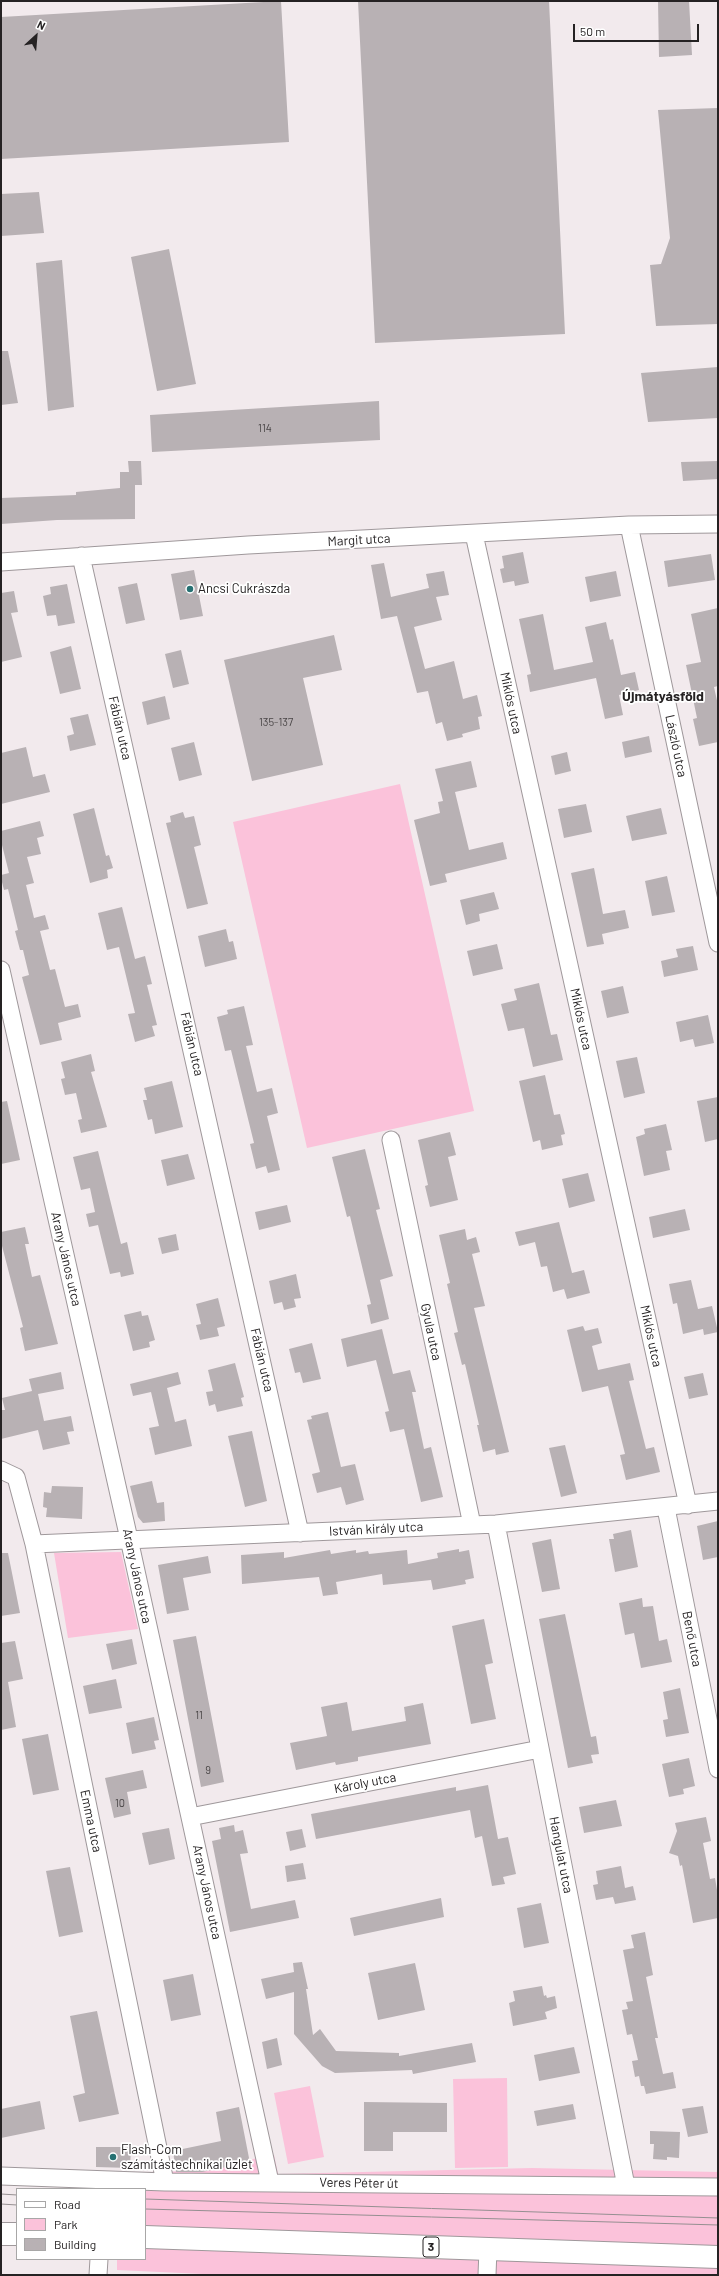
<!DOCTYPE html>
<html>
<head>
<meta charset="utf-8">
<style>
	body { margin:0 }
	#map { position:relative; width:719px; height:2276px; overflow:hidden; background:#f2eaed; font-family:Barlow,sans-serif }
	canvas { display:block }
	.frame { position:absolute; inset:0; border:2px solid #252223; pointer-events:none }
	.legend { position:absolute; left:16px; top:2188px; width:130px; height:72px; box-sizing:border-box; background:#fff; border:1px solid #a8a7a7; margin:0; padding:5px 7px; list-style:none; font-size:12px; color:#252223 }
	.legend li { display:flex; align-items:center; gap:8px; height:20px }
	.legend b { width:20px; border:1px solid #a8a7a7 }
	.north { position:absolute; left:16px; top:16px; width:40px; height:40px; -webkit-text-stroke:3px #fff; paint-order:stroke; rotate:26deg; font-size:11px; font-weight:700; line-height:16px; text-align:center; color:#252223 }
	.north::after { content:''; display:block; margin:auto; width:14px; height:18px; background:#252223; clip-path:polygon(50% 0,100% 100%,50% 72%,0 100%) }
	.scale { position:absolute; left:573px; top:24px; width:126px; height:18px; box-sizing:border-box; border:2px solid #252223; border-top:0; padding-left:5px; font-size:12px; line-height:14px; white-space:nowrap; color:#252223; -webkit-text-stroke:3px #fff; paint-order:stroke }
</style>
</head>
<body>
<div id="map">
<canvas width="719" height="2276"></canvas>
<div class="frame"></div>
<ul class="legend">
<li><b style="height:5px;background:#fff"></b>Road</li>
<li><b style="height:11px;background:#fbc2da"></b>Park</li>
<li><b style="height:11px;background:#b8b1b4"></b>Building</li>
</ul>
<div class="north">N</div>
<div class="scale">50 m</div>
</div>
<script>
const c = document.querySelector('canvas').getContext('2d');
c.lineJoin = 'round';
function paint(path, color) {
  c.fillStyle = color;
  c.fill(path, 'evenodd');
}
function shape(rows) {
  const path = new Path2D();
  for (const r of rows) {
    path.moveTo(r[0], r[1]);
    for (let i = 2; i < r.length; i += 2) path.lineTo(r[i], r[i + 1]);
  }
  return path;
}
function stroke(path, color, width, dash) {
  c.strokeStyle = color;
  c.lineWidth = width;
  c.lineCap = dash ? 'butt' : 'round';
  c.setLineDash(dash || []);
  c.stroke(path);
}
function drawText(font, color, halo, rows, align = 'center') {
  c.font = font + ' Barlow,sans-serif';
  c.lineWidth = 3.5;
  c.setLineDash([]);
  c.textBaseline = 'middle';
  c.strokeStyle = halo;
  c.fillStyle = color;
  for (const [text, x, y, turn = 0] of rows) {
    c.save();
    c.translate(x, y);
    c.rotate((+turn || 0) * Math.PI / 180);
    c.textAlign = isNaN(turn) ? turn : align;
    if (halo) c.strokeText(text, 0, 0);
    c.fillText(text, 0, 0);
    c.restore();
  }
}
paint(shape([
	[400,784,474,1111,307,1148,233,822],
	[121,1552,138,1629,68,1638,54,1553],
	[507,2078,508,2167,455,2168,453,2079],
	[310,2086,324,2157,288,2164,274,2093],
	[274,2155,278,2174,532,2168,718,2172,718,2275,224,2275,117,2270,117,2259,145,2259,145,2189,119,2189,120,2173,170,2172,248,2163,253,2159]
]), '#fbc2da');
paint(shape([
	[281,1,289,142,1,159,1,17],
	[358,1,549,1,565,334,375,343],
	[658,1,689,1,692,55,659,57],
	[718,108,718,324,656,326,650,265,661,264,670,238,658,110],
	[39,192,44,233,1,236,1,194],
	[169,249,196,384,157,391,131,257],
	[62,260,74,407,48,411,36,263],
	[1,351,8,351,18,403,1,405],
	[718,367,718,418,648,422,641,373],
	[379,401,380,440,152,452,150,415],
	[128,461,141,461,142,485,135,485,135,519,57,520,1,524,1,498,76,495,76,492,120,488,120,472,129,472],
	[718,461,718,479,683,481,681,462],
	[523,552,529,583,515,586,514,581,503,583,500,569,504,568,502,556],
	[711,554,715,580,668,587,664,561],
	[384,563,391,597,429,588,426,574,444,571,449,595,436,597,442,620,414,627,425,669,454,661,463,699,477,695,482,716,478,717,480,729,462,734,463,737,447,741,442,722,436,724,428,691,417,693,397,616,381,619,371,565],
	[194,570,203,616,180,620,171,574],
	[616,571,621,596,590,602,585,577],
	[137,583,145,620,126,624,118,587],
	[67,584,75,623,58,626,56,615,47,616,43,596,51,594,50,587],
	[14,591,18,612,11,613,22,657,1,662,1,593],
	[718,608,718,686,714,687,718,705,718,742,699,746,693,719,697,718,686,665,701,662,691,614],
	[543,614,554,670,593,662,585,627,606,622,610,640,613,639,621,675,635,672,639,690,619,695,623,715,605,719,596,678,530,692,527,675,531,674,519,619],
	[334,635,342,670,303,678,323,765,252,781,224,660],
	[71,646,81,689,60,694,50,652],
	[181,650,189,684,173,688,165,654],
	[165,696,170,719,147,725,142,702],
	[88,714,96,745,70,751,67,736,74,734,70,718],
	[649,736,652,752,625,758,622,742],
	[194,742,202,775,179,781,171,748],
	[26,747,33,777,45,774,50,792,1,804,1,753],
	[567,752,571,771,555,775,551,756],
	[471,761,477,787,455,792,469,850,503,842,507,859,445,874,447,882,430,886,414,820,440,813,438,802,443,801,435,769],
	[586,804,592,832,564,838,558,809],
	[94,808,106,856,109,855,113,868,107,870,108,878,90,883,73,814],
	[661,808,667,834,632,841,626,816],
	[183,812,185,818,194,816,201,845,194,847,208,904,187,909,166,823,171,822,170,816],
	[40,821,44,836,37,838,41,854,27,857,34,883,26,885,34,918,45,915,49,929,40,931,50,970,55,969,65,1007,78,1004,81,1017,58,1023,62,1040,40,1045,22,977,29,975,23,950,20,950,15,931,18,930,8,889,4,890,1,878,1,875,9,873,1,841,1,831],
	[594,868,603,914,625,910,629,928,602,934,604,944,587,947,571,873],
	[667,876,675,912,652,916,645,881],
	[494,892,499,909,479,914,480,921,466,925,460,900],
	[122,907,135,959,145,956,152,984,147,985,157,1025,152,1026,155,1036,135,1042,128,1014,135,1013,119,947,107,950,98,913],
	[226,929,229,942,233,941,237,959,205,967,198,936],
	[497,944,503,969,473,976,467,951],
	[693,946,698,970,664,977,661,961,678,957,676,949],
	[539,983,551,1035,557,1034,563,1060,533,1067,524,1028,508,1031,501,1004,517,1000,514,989],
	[623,986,629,1013,607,1018,601,991],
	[244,1006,253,1045,246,1046,257,1092,272,1088,278,1113,267,1116,280,1170,268,1173,266,1166,256,1169,250,1144,254,1143,231,1050,225,1051,217,1017,228,1014,227,1010],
	[708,1015,714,1043,695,1047,693,1039,680,1042,676,1022],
	[91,1054,95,1071,91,1072,107,1127,81,1133,78,1120,82,1119,76,1093,65,1095,61,1079,65,1078,61,1062],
	[637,1057,645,1093,624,1098,616,1061],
	[545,1075,554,1115,560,1114,565,1134,561,1135,563,1145,542,1150,540,1140,533,1142,519,1081],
	[172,1081,183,1127,155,1134,152,1119,148,1120,143,1100,147,1100,144,1088],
	[718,1097,718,1139,705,1142,697,1101],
	[7,1101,20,1160,1,1164,1,1102],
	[666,1124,672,1150,666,1151,670,1170,644,1176,636,1137,645,1134,644,1129],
	[450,1132,456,1155,448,1157,458,1200,430,1207,425,1186,428,1185,418,1140],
	[365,1149,380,1209,376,1210,393,1276,380,1280,389,1319,371,1324,367,1305,371,1304,350,1216,347,1217,332,1157],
	[98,1151,121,1244,127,1242,134,1274,121,1277,120,1272,110,1274,98,1225,89,1227,86,1214,95,1212,90,1188,81,1190,73,1157],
	[188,1154,195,1179,167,1186,161,1160],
	[588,1173,595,1201,569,1208,562,1179],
	[287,1205,291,1222,259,1230,255,1212],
	[685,1209,690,1230,653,1238,649,1217],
	[559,1222,572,1273,584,1270,590,1293,567,1299,564,1289,553,1292,547,1266,541,1267,535,1242,519,1246,515,1232],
	[25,1227,29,1244,25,1244,32,1277,40,1275,58,1344,25,1351,20,1328,23,1327,1,1242,1,1232],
	[465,1229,467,1240,476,1237,480,1252,472,1254,485,1306,474,1308,509,1452,496,1455,495,1449,483,1452,477,1425,479,1425,465,1364,462,1365,454,1333,458,1332,447,1284,450,1283,439,1235],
	[176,1234,179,1250,162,1254,158,1238],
	[296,1274,301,1298,294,1299,296,1307,284,1310,282,1302,274,1304,269,1281],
	[691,1280,698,1309,712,1306,718,1332,704,1335,703,1329,683,1334,677,1303,673,1304,669,1284],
	[218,1298,225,1326,217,1328,219,1336,200,1340,196,1325,201,1324,196,1304],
	[141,1311,142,1316,148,1315,155,1340,149,1342,150,1347,133,1351,124,1315],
	[583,1326,585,1331,598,1328,602,1343,592,1346,598,1370,630,1363,634,1380,629,1381,646,1449,654,1447,660,1472,626,1480,620,1455,625,1454,608,1386,582,1392,567,1330],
	[382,1329,393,1374,410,1370,416,1392,412,1392,424,1449,431,1447,443,1497,421,1502,404,1429,390,1432,385,1412,389,1411,376,1360,347,1367,341,1339],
	[312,1343,321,1379,303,1383,300,1372,295,1373,289,1349],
	[235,1363,244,1397,241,1398,243,1406,217,1412,215,1404,209,1406,206,1392,213,1391,208,1370],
	[61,1372,64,1389,38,1394,44,1421,71,1416,74,1431,67,1432,70,1444,43,1450,38,1430,1,1439,1,1410,5,1410,2,1398,32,1391,29,1379],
	[178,1372,181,1384,167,1388,175,1422,186,1419,192,1446,155,1455,149,1428,159,1426,151,1392,133,1396,130,1384],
	[703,1373,708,1395,689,1399,684,1377],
	[328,1412,341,1467,355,1464,364,1500,346,1505,341,1487,317,1493,312,1474,320,1472,307,1420,312,1419,311,1416],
	[252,1431,267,1501,245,1507,228,1436],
	[565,1445,577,1493,561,1497,549,1448],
	[152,1481,157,1503,164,1502,165,1521,143,1523,138,1517,130,1486],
	[52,1486,83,1487,82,1519,46,1517,47,1508,43,1507,44,1492,51,1493],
	[718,1521,718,1557,703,1560,697,1526],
	[631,1530,638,1567,615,1572,609,1539,614,1539,613,1534],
	[551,1539,560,1589,542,1592,532,1543],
	[459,1549,459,1552,469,1550,474,1578,465,1580,466,1584,433,1590,431,1580,383,1585,382,1574,336,1582,338,1594,323,1596,319,1577,242,1584,241,1555,284,1552,284,1558,330,1550,331,1554,356,1550,356,1553,368,1551,369,1554,407,1550,408,1564,438,1558,437,1553],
	[1,1553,8,1553,20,1613,1,1616],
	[208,1556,211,1573,183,1578,189,1610,167,1614,158,1565],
	[642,1598,643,1607,653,1606,659,1641,667,1639,672,1662,641,1668,634,1633,625,1635,619,1603],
	[565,1614,591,1737,596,1736,599,1754,591,1755,593,1763,568,1768,539,1619],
	[484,1619,493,1663,485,1665,496,1719,471,1724,452,1626],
	[196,1636,224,1782,201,1787,173,1640],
	[132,1639,137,1664,112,1670,106,1644],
	[15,1641,23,1679,8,1682,16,1727,1,1730,1,1643],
	[116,1679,122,1708,89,1714,83,1686],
	[680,1688,689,1733,666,1737,663,1720,668,1719,663,1692],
	[347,1702,352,1731,406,1721,404,1707,423,1703,431,1744,358,1757,358,1761,336,1765,335,1762,296,1770,290,1743,327,1736,321,1707],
	[154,1717,159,1740,154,1741,156,1749,132,1754,126,1723],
	[48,1734,59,1790,33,1795,22,1739],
	[689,1758,695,1786,683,1789,684,1794,669,1797,662,1764],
	[143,1770,147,1788,127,1792,131,1814,114,1818,105,1778],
	[488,1785,498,1839,508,1837,516,1874,503,1877,505,1884,492,1886,482,1836,475,1838,470,1810,316,1839,311,1814,456,1787,456,1791],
	[616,1800,622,1826,584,1833,579,1807],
	[706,1817,711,1841,703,1843,710,1879,715,1878,718,1896,718,1918,693,1923,682,1865,680,1866,678,1856,669,1853,677,1831,675,1823],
	[234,1825,235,1832,243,1830,248,1853,240,1854,251,1909,295,1900,299,1918,230,1932,212,1841,221,1839,219,1828],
	[169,1828,175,1859,149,1865,142,1833],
	[302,1829,306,1847,290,1851,286,1832],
	[303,1863,306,1879,287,1882,285,1866],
	[621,1866,625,1888,633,1886,636,1900,615,1904,613,1897,596,1900,593,1885,598,1884,596,1871],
	[70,1867,83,1932,59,1937,46,1871],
	[441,1898,444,1917,354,1936,350,1918],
	[541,1903,549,1943,524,1948,517,1908],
	[645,1932,653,1975,646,1977,658,2038,655,2038,663,2074,673,2072,676,2088,646,2094,644,2086,641,2086,639,2076,635,2077,632,2061,638,2060,632,2034,627,2035,622,2010,628,2009,626,2002,633,2001,623,1950,634,1948,631,1935],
	[302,1962,308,1989,306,1989,313,2035,320,2029,336,2051,399,2053,399,2056,472,2043,476,2062,413,2074,412,2070,335,2073,322,2066,294,2034,294,1992,266,1999,261,1979,294,1972,293,1963],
	[415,1963,425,2010,378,2020,368,1973],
	[193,1974,201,2015,171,2021,163,1980],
	[542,1986,544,1996,546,1995,547,1998,555,1996,557,2008,545,2012,547,2019,513,2026,509,2003,515,2001,513,1991],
	[97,2011,119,2114,79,2122,73,2096,85,2093,70,2016],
	[277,2038,282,2065,267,2069,262,2042],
	[574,2047,580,2073,539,2081,534,2055],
	[40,2101,45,2129,1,2138,1,2109],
	[364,2102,447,2103,447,2132,393,2132,393,2151,364,2151],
	[573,2104,576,2119,537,2126,534,2111],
	[703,2106,708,2133,688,2137,682,2109],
	[239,2107,249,2158,246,2163,202,2172,176,2172,173,2151,221,2141,216,2112],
	[650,2131,680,2132,679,2158,667,2157,667,2160,653,2159,654,2144,650,2144],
	[96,2147,131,2147,130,2168,96,2167]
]), '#b8b1b4');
const minor = shape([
	[629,525,718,943],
	[474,534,688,1505],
	[81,556,300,1533],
	[1,562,248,545,629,525,718,524],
	[1,970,129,1539,270,2182],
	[391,1140,472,1525],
	[1,1470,16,1477,34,1544,165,2182],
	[666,1508,718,1769],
	[496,1524,626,2186],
	[34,1544,496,1524,718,1501],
	[190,1817,540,1749],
	[1,2176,165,2182,718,2187],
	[98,2275,99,2259],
	[487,2275,488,2249]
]);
const major = shape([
	[1,2234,17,2234],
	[145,2237,718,2257]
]);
stroke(minor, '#9f989b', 19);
stroke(major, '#9f989b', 24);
stroke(minor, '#fff', 17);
stroke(major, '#fff', 22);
stroke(shape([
	[1,2194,17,2195],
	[145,2199,718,2218],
	[1,2204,17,2205],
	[145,2209,718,2225]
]), '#958f91', 1);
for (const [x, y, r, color] of [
	[190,589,4,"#267173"],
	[113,2157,4,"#267173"]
]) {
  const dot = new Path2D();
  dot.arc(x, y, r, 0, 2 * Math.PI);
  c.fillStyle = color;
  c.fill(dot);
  stroke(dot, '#fff', 1.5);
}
drawText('11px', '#4a4647', null, [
	["114",265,428],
	["135-137",276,722],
	["11",199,1715],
	["9",208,1770],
	["10",120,1803]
]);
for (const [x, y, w] of [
	[431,2247,16]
]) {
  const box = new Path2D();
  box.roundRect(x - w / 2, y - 10, w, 20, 3);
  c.fillStyle = '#fff';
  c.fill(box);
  stroke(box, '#252223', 1);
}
drawText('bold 12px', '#252223', null, [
	["3",431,2247]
]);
drawText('13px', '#252223', '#fff', [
	["Margit utca",359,540,-3],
	["Miklós utca",511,703,78],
	["Fábián utca",120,728,77],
	["László utca",676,746,78],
	["Miklós utca",581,1019,78],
	["Fábián utca",192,1044,77],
	["Arany János utca",66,1259,77],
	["Gyula utca",431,1332,78],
	["Miklós utca",651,1336,78],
	["Fábián utca",262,1360,77],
	["István király utca",376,1529,-3],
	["Arany János utca",137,1576,78],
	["Benő utca",692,1639,79],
	["Károly utca",365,1783,-11],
	["Emma utca",91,1821,78],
	["Hangulat utca",561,1855,79],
	["Arany János utca",207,1892,78],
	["Veres Péter út",359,2183,1]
]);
drawText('13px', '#252223', '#fff', [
	["Ancsi Cukrászda",198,589],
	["Flash-Com",121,2150],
	["számítástechnikai üzlet",121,2165]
], 'left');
drawText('bold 14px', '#252223', '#fff', [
	["Újmátyásföld",663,696]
]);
</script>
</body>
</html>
